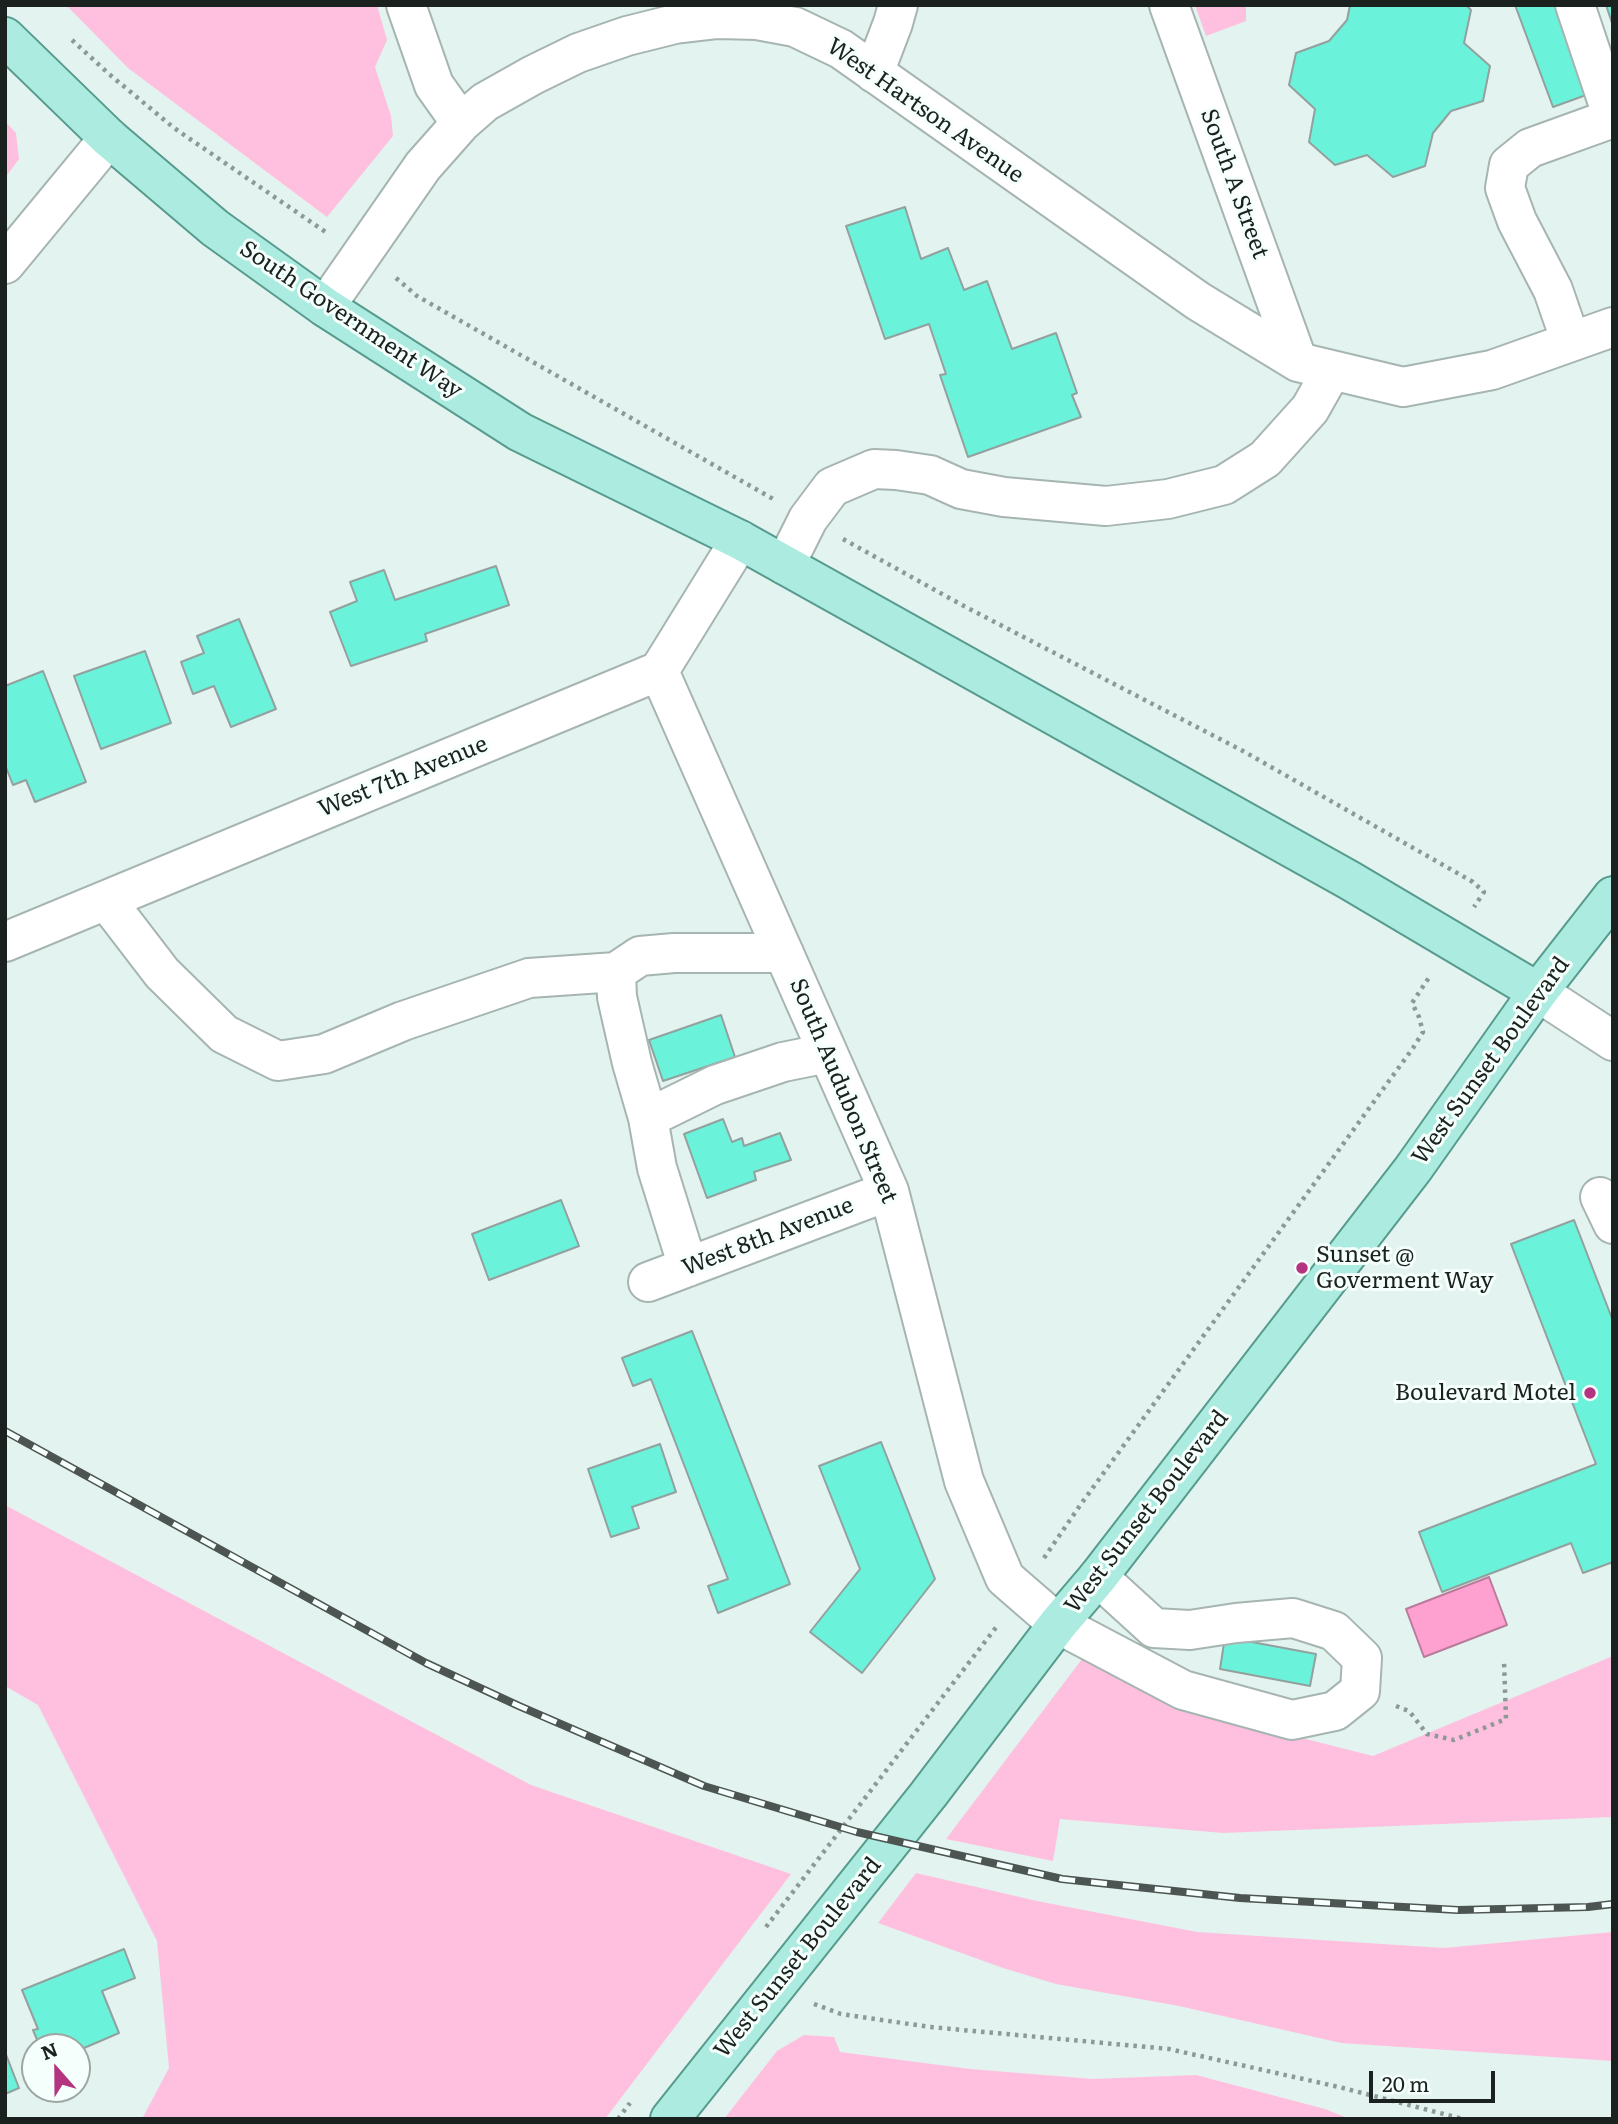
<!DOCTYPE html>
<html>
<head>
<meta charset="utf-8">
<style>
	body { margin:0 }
	#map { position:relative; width:1618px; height:2124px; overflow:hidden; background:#e3f3ef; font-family:Literata,serif }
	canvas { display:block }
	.frame { position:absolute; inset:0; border:7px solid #1b211f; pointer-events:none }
	.north { position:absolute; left:21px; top:2033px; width:70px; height:70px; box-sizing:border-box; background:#f5fffc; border:2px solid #9ea6a4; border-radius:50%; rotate:339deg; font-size:19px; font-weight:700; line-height:28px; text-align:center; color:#1b211f }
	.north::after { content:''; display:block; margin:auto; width:24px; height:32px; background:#b53480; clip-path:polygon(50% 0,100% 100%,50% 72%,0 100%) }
	.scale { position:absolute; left:1369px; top:2071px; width:126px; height:32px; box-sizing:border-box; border:4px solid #1b211f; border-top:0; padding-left:9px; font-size:21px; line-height:24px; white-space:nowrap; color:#1b211f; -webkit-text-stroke:5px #f5fffc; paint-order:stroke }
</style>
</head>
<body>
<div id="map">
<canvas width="1618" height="2124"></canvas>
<div class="frame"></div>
<div class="north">N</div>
<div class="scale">20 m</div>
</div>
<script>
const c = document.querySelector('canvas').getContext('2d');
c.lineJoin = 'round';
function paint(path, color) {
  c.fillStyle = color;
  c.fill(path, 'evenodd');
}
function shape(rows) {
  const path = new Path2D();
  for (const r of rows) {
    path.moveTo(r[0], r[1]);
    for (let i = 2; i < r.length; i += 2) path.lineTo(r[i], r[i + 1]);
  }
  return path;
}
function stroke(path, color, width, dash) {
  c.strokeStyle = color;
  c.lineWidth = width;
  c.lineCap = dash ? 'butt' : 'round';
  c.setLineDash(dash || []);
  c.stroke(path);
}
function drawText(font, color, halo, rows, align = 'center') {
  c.font = font + ' Literata,serif';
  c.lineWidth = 6;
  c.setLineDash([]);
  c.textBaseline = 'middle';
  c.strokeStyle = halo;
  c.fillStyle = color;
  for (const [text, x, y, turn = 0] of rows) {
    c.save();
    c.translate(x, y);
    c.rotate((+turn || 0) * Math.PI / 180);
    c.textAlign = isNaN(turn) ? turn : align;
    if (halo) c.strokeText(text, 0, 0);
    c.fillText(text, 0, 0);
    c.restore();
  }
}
paint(shape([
	[66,5,377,5,387,40,375,67,391,116,393,136,327,217,128,68],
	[1195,5,1246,5,1246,21,1206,36],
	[5,121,16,133,19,159,5,178],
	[5,1505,531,1785,791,1874,605,2119,142,2119,169,2068,157,1941,38,1705,5,1686],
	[1613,1656,1613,1817,1223,1833,1060,1819,1053,1861,946,1839,1082,1659,1191,1710,1373,1756],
	[916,1873,1037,1901,1197,1932,1444,1948,1613,1932,1613,2061,1341,2043,1179,2006,1056,1984,1003,1968,878,1923],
	[804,2035,834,2037,840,2052,970,2069,1093,2079,1196,2075,1325,2109,1350,2119,724,2119,777,2051]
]), '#fec0de');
const water = shape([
	[1489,1577,1507,1625,1424,1657,1406,1609,1489,1577]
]);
paint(water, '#fea1d0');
stroke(water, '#ba7b9b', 2);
const building = shape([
	[1350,5,1466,5,1471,10,1464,43,1490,66,1483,101,1451,111,1433,133,1425,166,1393,177,1367,155,1335,165,1309,142,1315,109,1289,85,1296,53,1329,41,1347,20,1350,5],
	[1515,5,1557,5,1589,94,1553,107,1515,5],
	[1606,5,1613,5,1613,26,1606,5],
	[905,207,921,259,948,248,964,290,987,281,1012,349,1056,333,1077,393,1072,395,1081,417,968,457,940,375,946,374,929,324,885,339,846,226,905,207],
	[496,566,509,605,425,634,427,641,351,666,330,612,357,601,350,582,384,570,395,600,496,566],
	[239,619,276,709,231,727,214,686,193,694,181,662,204,653,197,636,239,619],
	[145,651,171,723,101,749,74,676,145,651],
	[43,671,86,782,35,802,26,780,13,785,5,765,5,686,43,671],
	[721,1015,735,1057,663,1081,649,1040,721,1015],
	[723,1119,732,1142,742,1138,744,1146,780,1133,791,1160,754,1172,756,1180,707,1198,684,1134,723,1119],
	[561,1200,579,1246,489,1280,472,1234,561,1200],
	[1574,1220,1613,1321,1613,1562,1583,1573,1571,1543,1442,1592,1419,1532,1596,1464,1511,1244,1574,1220],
	[692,1331,790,1584,718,1613,708,1586,728,1579,651,1379,633,1386,622,1358,692,1331],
	[881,1442,935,1579,862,1673,810,1632,860,1569,819,1466,881,1442],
	[660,1444,676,1492,632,1507,639,1528,611,1537,588,1469,660,1444],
	[1225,1637,1316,1654,1310,1686,1220,1669,1225,1637],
	[124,1949,135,1978,102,1991,119,2033,77,2051,77,2047,40,2047,33,2030,38,2029,22,1990,124,1949],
	[5,2052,19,2088,5,2094,5,2052]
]);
paint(building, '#6bf2db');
stroke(building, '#92a19e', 2);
const minor = shape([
	[406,5,434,85,461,123],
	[1169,5,1298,362],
	[1575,5,1613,118],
	[874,73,893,23,898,5],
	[5,264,109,138],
	[325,307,423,166,461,123,485,102,533,75,578,53,627,36,675,24,718,19,757,20,795,27,841,49,1198,301,1298,362,1403,387,1492,370,1613,327],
	[1571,342,1553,290,1517,221,1505,188,1509,165,1530,148,1613,118],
	[785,565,808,519,832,487,874,469,896,470,930,475,961,489,1004,497,1106,506,1168,499,1224,485,1265,459,1310,409,1332,370],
	[659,671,889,1191,964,1481,1005,1578,1058,1624,1183,1690,1292,1720,1335,1711,1360,1691,1362,1658,1334,1631,1293,1618,1236,1623,1190,1630,1154,1628,1098,1577],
	[106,900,162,973,224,1034,278,1061,324,1054,403,1021,529,978,616,972],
	[5,942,659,671,740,540],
	[1538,992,1613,1041],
	[648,1118,715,1085,783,1062,828,1053],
	[1600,1197,1613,1224],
	[688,1267,657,1168,648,1118,632,1063,617,997,616,972,640,956,674,953,784,953],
	[648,1282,889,1191]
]);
const major = shape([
	[5,37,109,138,215,228,325,307,520,432,740,540,1349,880,1538,992],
	[670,2119,928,1795,1058,1624,1098,1577,1413,1169,1538,992,1613,896]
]);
stroke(minor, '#a6b5b2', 42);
stroke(major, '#569b8e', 42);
stroke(shape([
	[72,40,109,74,174,128,327,233],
	[396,278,417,296,775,500],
	[843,539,962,605,1243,751,1473,882,1484,892,1474,907],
	[1044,1558,1081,1504,1413,1048,1423,1032,1419,1017,1412,1003,1430,976],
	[1396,1706,1409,1711,1427,1734,1454,1740,1506,1719,1504,1661],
	[766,1927,997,1626],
	[814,2004,841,2014,930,2027,1169,2049,1339,2087,1463,2119],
	[618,2119,630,2103]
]), '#8d9996', 4.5, [3.5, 5]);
stroke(minor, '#fff', 38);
stroke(major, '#acebdf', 38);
const rail = shape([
	[5,1431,426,1663,519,1706,704,1786,857,1832,1062,1879,1240,1898,1458,1910,1588,1907,1613,1904]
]);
stroke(rail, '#4d5553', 8);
stroke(rail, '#f5fffc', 5, [16]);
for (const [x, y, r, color] of [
	[1302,1268,7,"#b53480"],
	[1590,1393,7,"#b53480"]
]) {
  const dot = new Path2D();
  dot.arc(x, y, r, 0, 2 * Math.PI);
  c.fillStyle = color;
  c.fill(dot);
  stroke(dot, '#f5fffc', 2.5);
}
drawText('23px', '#1b211f', '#f5fffc', [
	["West Hartson Avenue",925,111,35],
	["South A Street",1234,184,70],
	["South Government Way",351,320,34],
	["West 7th Avenue",403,777,-22],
	["West Sunset Boulevard",1491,1061,-54],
	["South Audubon Street",843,1091,67],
	["West 8th Avenue",768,1237,-21],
	["West Sunset Boulevard",1147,1512,-52],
	["West Sunset Boulevard",798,1958,-51]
]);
drawText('23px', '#1b211f', '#f5fffc', [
	["Sunset @",1316,1255],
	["Goverment Way",1316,1281],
	["Boulevard Motel",1576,1393,"right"]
], 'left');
</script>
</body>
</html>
